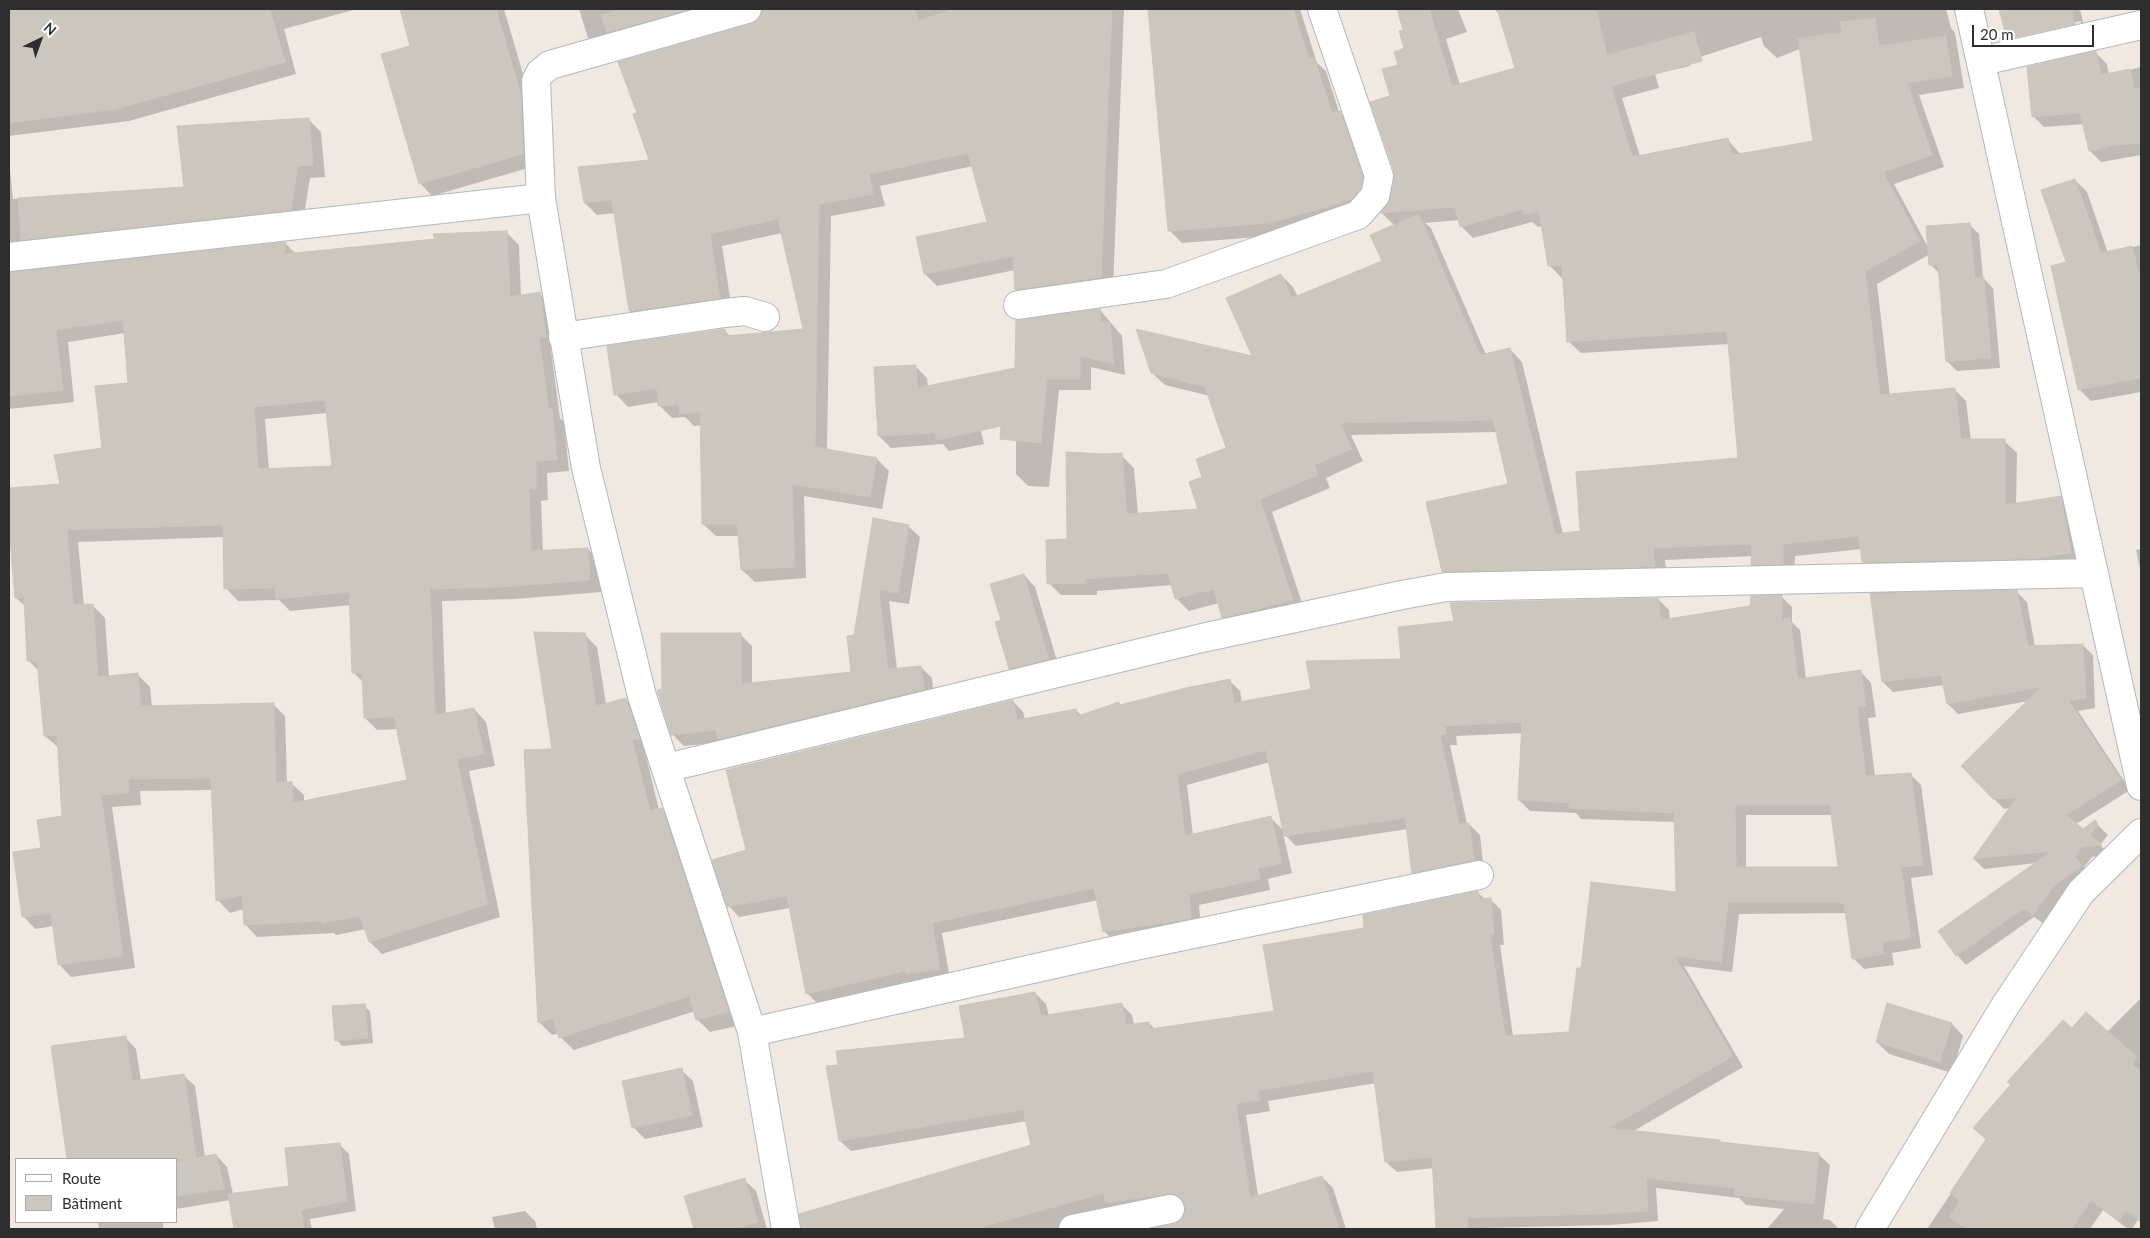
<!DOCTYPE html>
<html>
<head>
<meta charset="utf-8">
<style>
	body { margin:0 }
	#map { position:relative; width:2150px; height:1238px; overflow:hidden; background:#efe9e1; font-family:Lato,sans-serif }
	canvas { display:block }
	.frame { position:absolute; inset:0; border:10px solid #2e2e2e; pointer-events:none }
	.legend { position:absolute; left:15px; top:1158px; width:162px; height:65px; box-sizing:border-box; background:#fff; border:1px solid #ababab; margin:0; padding:6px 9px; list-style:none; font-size:15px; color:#2e2e2e }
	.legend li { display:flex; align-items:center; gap:10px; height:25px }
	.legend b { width:25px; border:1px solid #ababab }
	.north { position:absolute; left:15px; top:15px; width:50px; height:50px; -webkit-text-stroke:4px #fff; paint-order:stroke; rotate:42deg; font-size:14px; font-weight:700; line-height:20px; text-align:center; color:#2e2e2e }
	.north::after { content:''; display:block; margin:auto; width:18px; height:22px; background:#2e2e2e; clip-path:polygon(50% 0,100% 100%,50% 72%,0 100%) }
	.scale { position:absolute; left:1972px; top:25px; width:122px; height:22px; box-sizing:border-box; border:2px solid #2e2e2e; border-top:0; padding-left:6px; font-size:15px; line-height:18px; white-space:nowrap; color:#2e2e2e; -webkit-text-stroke:4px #fff; paint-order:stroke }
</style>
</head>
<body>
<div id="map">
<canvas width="2150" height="1238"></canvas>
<div class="frame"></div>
<ul class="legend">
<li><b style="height:6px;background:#fff"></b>Route</li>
<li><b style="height:14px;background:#cbc7bf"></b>Bâtiment</li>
</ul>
<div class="north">N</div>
<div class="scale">20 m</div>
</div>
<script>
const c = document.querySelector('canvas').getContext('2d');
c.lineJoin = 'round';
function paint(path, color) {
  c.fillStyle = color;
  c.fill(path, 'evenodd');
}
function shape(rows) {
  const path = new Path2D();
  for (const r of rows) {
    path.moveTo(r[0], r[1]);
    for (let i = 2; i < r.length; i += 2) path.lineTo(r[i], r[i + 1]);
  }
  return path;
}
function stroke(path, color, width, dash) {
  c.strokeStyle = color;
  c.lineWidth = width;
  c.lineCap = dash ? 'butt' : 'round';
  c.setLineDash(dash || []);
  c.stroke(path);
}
paint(shape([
	[9,9,357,9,284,29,296,74,129,121,9,136],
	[401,9,504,9,533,108,535,166,432,196,420,183,412,47],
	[579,9,745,9,600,50,588,38],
	[763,9,1124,9,1113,289,1028,302,1016,289,1015,270,937,286,925,274,989,223,973,166,880,186,885,206,831,216,827,450,877,459,889,471,882,509,804,496,806,578,755,582,742,570,739,536,716,536,703,524,701,425,694,426,685,417,672,418,660,406,659,402,628,407,616,394,724,330,731,337,804,330,782,233,722,246,732,310,643,323,630,311,615,213,597,215,585,203,650,161,752,25,759,20],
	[1150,9,1300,9,1317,63,1326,71,1339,112,1352,124,1372,201,1283,235,1182,243,1170,231],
	[1399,9,1458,9,1467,32,1446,39,1460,85,1517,69,1501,16,1494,9,1946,9,1951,28,1955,33,1964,88,1919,95,1944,167,1894,184,1929,249,1969,224,1979,234,1983,278,1993,288,2000,368,1957,371,1947,361,1940,274,1931,265,1930,254,1877,284,1890,396,1954,389,1966,401,1971,441,2004,441,2017,453,2016,505,2060,498,2073,510,2082,565,1876,574,1864,561,1862,549,1795,556,1794,576,1765,577,1752,564,1753,556,1665,560,1667,579,1456,584,1444,571,1510,485,1498,432,1351,435,1363,461,1326,478,1330,488,1272,512,1305,612,1235,629,1223,617,1219,603,1189,611,1176,598,1173,585,1097,591,1097,595,1061,595,1049,583,1068,540,1121,455,1134,468,1138,515,1199,510,1203,478,1228,449,1210,396,1165,385,1152,373,1254,358,1281,275,1293,287,1298,297,1383,262,1395,226,1382,213,1392,200,1395,171,1392,96,1399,66,1406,49,1405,30],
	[1761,37,1764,46,1777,58,1800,49,1815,142,1741,155,1728,140,1640,156,1622,98,1659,88,1655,74,1690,66,1688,61],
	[1459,220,1461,226,1473,238,1532,222,1538,227,1542,226,1550,266,1562,278,1564,278,1568,341,1581,353,1729,344,1740,459,1581,532,1563,534,1522,362,1510,349,1486,355,1431,228,1425,223],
	[2001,9,2080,9,2086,35,2019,50,2008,39],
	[2081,21,2081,24,2014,39,2014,36],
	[2096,53,2107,64,2109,75,2141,67,2141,155,2101,162,2090,151,2084,124,2044,127,2033,116],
	[309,120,321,132,325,177,310,178,303,222,9,260,9,159,13,199,186,188],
	[2075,180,2087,192,2108,253,2141,245,2141,394,2141,392,2091,401,2079,389,2068,263],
	[506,232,519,245,521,297,540,294,552,306,557,349,551,350,560,418,564,422,569,471,547,473,548,500,541,501,543,552,588,549,600,561,602,592,515,599,442,601,446,715,474,709,486,722,495,766,469,771,500,917,382,954,370,942,366,929,336,935,334,933,257,937,245,924,244,909,230,913,218,900,212,790,140,791,141,805,112,807,135,968,71,977,59,964,54,926,35,929,23,916,43,850,63,817,59,748,45,736,39,671,29,661,26,607,16,598,9,513,9,490,61,485,103,449,130,384,125,333,68,342,74,402,9,409,9,274,285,243,296,254],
	[327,413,333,468,269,470,265,419],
	[225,537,226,588,238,601,279,600,290,611,351,605,353,672,364,683,365,718,377,730,398,729,409,781,304,802,304,795,291,783,287,783,285,716,273,704,152,707,150,687,138,675,109,677,105,618,93,606,84,606,78,542],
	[1100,310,1122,336,1125,375,1091,367,1091,390,1059,390,1049,487,1028,486,1016,474,1016,336],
	[915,366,927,378,928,388,972,392,984,444,949,451,943,444,891,448,879,436],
	[908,526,920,537,909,604,889,601,897,669,921,667,932,678,934,701,722,742,684,746,672,734,664,690,741,635,752,646,752,684,852,673,855,636],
	[2141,549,2141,573,2136,550],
	[1024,575,1035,587,1060,671,1021,680,1010,668,1002,621],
	[2017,592,2027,602,2035,647,2083,645,2093,655,2095,708,2078,711,2130,790,2076,824,2083,830,2095,822,2108,835,2100,845,2110,855,2092,857,2084,867,2091,877,2044,924,2034,917,1966,965,1957,955,2036,863,1984,869,1974,859,2010,808,2004,809,1962,766,2029,701,1958,714,1948,704,1944,685,1893,692,1883,682],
	[1782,597,1792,607,1792,622,1800,630,1806,679,1861,672,1871,683,1876,717,1868,718,1875,777,1911,775,1921,785,1933,875,1911,878,1921,948,1892,953,1894,965,1864,969,1853,958,1847,913,1739,914,1732,972,1684,966,1743,1067,1632,1132,1819,1155,1830,1165,1823,1219,1830,1220,1839,1229,1767,1229,1784,1209,1746,1205,1739,1198,1656,1188,1658,1221,1611,1225,1437,1229,1434,1168,1397,1172,1386,1162,1376,1083,1268,1101,1270,1111,1246,1115,1258,1196,1322,1177,1333,1188,1346,1229,1155,1229,1174,1225,1182,1221,1186,1214,1186,1205,1178,1204,1073,1229,826,1229,820,1209,1033,1145,1027,1121,851,1151,840,1141,967,1040,1035,993,1046,1004,1049,1016,1121,1004,1132,1015,1134,1025,1149,1023,1155,1029,1276,1012,1365,929,1478,893,1485,899,1490,899,1501,910,1504,945,1500,945,1513,1036,1570,1034,1582,970,1677,894,1676,822,1581,819,1576,813,1530,811,1519,800,1523,733,1456,736,1457,745,1450,745,1467,824,1469,824,1480,835,1484,871,1424,883,1414,872,1408,829,1296,846,1283,833,1292,873,1268,879,1270,890,1199,905,1201,929,1115,942,1104,931,1098,900,942,933,950,979,918,984,915,981,818,1004,807,993,790,908,739,917,729,906,747,851,1013,701,1023,712,1025,719,1076,710,1082,716,1118,703,1121,706,1230,681,1240,691,1242,703,1313,690,1403,660,1658,599,1669,610,1670,620,1752,607],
	[1270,762,1284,831,1271,818,1193,835,1187,785],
	[1746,815,1833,815,1840,869,1746,868],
	[584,634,597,647,606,704,626,699,639,713,652,751,645,752,659,810,662,810,675,823,741,1025,710,1032,697,1019,695,1011,574,1050,560,1037,559,1033,552,1035,539,1022,554,751],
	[2141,998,2141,1223,2138,1220,2132,1229,2128,1229,2103,1210,2090,1229,1927,1229,1987,1140,1975,1128,2012,1085,2009,1082,2072,1030,2107,1032],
	[364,1006,370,1011,373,1043,342,1046,337,1040],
	[1952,1024,1963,1036,1952,1073,1889,1054,1877,1042],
	[125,1037,136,1049,141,1081,183,1075,195,1086,205,1158,216,1155,227,1167,233,1194,290,1187,339,1144,349,1154,356,1211,310,1219,312,1229,235,1229,231,1200,176,1209,176,1159,89,1159,86,1140],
	[681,1070,693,1081,703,1127,645,1139,633,1127],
	[744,1180,756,1191,767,1229,696,1229,686,1197],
	[525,1211,535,1221,537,1229,495,1229,492,1217],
	[98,1222,163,1222,163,1229,99,1229]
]), '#0003');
const building = shape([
	[9,9,270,9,285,62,116,109,9,123,9,9],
	[400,9,496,9,521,95,523,154,419,184,381,54,410,46,400,9],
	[623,9,691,9,607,32,601,15,623,9],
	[762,9,914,9,919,20,956,9,1112,9,1101,277,1015,290,1013,256,924,274,916,237,987,222,968,153,869,174,873,194,819,204,815,447,877,458,870,497,792,484,795,567,741,570,737,524,702,524,700,412,680,414,679,405,658,406,657,388,614,395,607,346,725,329,726,336,803,329,778,219,710,234,720,298,629,311,612,200,584,203,578,167,649,160,633,114,637,113,618,62,751,24,759,19,762,9],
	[1148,9,1293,9,1309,59,1314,58,1332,113,1340,111,1363,177,1361,189,1350,200,1270,223,1168,231,1148,9],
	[1397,9,1429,9,1452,86,1515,68,1497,9,1596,9,1607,55,1694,32,1702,61,1611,86,1632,157,1728,138,1732,155,1813,141,1798,39,1842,32,1840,22,1875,18,1879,46,1946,36,1952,76,1907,83,1932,155,1883,172,1920,241,1865,271,1880,395,1955,388,1961,439,2005,439,2005,505,2061,496,2071,553,2031,559,1866,562,1862,562,1859,536,1783,544,1783,564,1751,565,1752,544,1653,548,1655,567,1442,572,1426,502,1508,484,1493,420,1340,423,1352,449,1314,465,1318,475,1260,499,1293,600,1222,618,1214,589,1175,599,1168,573,1085,579,1086,583,1047,584,1046,540,1067,539,1066,452,1103,454,1122,453,1127,514,1198,509,1189,482,1202,477,1196,459,1226,448,1205,387,1151,373,1136,329,1252,356,1226,298,1281,274,1292,298,1382,261,1370,235,1419,214,1480,355,1510,348,1555,534,1580,531,1576,472,1738,458,1727,331,1567,342,1562,265,1548,266,1539,211,1524,215,1523,209,1460,227,1455,207,1380,213,1390,199,1394,171,1370,102,1390,96,1382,69,1398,65,1394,52,1404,48,1399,31,1403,30,1397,9],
	[1999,9,2071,9,2075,24,2007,39,1999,9],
	[2096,51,2101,75,2130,69,2134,89,2141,89,2141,143,2115,145,2089,151,2080,113,2032,117,2027,67,2096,51],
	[309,118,313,165,298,166,291,210,21,240,18,198,184,187,177,126,309,118],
	[2075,179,2101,253,2132,246,2141,282,2141,378,2078,390,2051,266,2066,262,2041,190,2075,179],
	[1970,223,1975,278,1984,277,1991,358,1946,362,1938,265,1929,265,1926,226,1970,223],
	[507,231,510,297,540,292,546,337,539,338,549,409,552,409,557,460,536,461,536,489,529,489,531,551,588,548,590,580,502,587,430,589,435,715,474,708,484,754,457,759,488,904,369,942,360,916,322,923,322,921,244,925,242,895,216,901,211,778,128,779,129,793,101,795,123,956,58,965,51,913,22,917,13,852,41,848,37,820,62,816,57,735,44,736,37,661,27,661,24,597,15,598,9,527,9,488,60,484,54,455,102,448,95,386,128,383,123,320,56,330,63,390,9,396,9,272,286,242,284,254,435,239,433,234,507,231],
	[325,400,332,466,258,469,254,407,325,400],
	[223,525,224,589,275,588,276,599,349,592,352,673,362,673,364,718,394,717,407,780,293,803,292,782,276,782,274,703,141,706,138,673,98,677,93,604,73,605,67,530,223,525],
	[1100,309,1100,321,1110,323,1114,364,1080,356,1080,379,1047,379,1041,443,1000,439,1001,426,937,440,935,433,878,436,874,367,916,365,917,388,1015,368,1016,320,1100,309],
	[873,518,909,525,898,593,879,590,888,669,921,666,924,689,718,739,716,730,671,735,657,690,662,689,661,633,741,633,741,684,851,672,847,636,854,635,873,518],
	[1024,574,1049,659,1009,669,995,622,1001,620,990,584,1024,574],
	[2017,590,2028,646,2083,644,2086,698,2069,701,2121,780,2066,815,2083,829,2095,820,2098,824,2090,835,2102,845,2082,847,2075,857,2082,866,2053,887,2033,915,2024,908,1956,956,1938,931,2052,851,1973,859,2016,798,1993,799,1961,766,2041,687,1947,704,1941,675,1882,682,1870,593,2017,590],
	[1782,595,1782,619,1790,618,1798,679,1861,670,1866,706,1857,707,1866,776,1911,773,1923,865,1901,867,1911,938,1882,942,1884,954,1852,959,1844,903,1728,903,1721,962,1675,956,1733,1056,1609,1128,1720,1140,1720,1142,1819,1153,1814,1204,1734,1195,1735,1188,1646,1178,1648,1211,1600,1214,1467,1218,1468,1229,1436,1229,1432,1157,1385,1162,1373,1071,1258,1091,1260,1100,1236,1104,1250,1198,1322,1176,1339,1229,1149,1229,1173,1224,1181,1220,1185,1213,1185,1206,1181,1198,1174,1194,1167,1194,1105,1203,1104,1193,975,1229,801,1229,799,1214,1031,1145,1023,1110,839,1141,826,1066,838,1065,836,1051,965,1038,959,1006,1035,992,1041,1016,1122,1003,1126,1025,1149,1022,1150,1029,1274,1011,1263,945,1364,928,1363,915,1478,891,1479,899,1491,898,1494,934,1490,935,1505,1036,1569,1032,1577,968,1581,968,1591,882,1676,892,1674,813,1569,808,1570,803,1518,800,1522,722,1445,726,1446,734,1440,735,1459,824,1469,823,1474,860,1412,873,1405,818,1284,836,1266,750,1177,774,1185,836,1271,816,1282,863,1258,868,1260,879,1189,894,1191,919,1103,932,1094,888,932,923,940,969,906,974,905,971,806,994,787,896,727,907,712,860,746,850,726,770,1013,700,1017,720,1076,709,1078,716,1119,702,1120,705,1186,688,1230,679,1234,703,1311,689,1306,661,1401,659,1398,627,1454,621,1450,603,1658,598,1661,620,1750,606,1751,596,1782,595],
	[1735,805,1830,805,1838,867,1736,867,1735,805],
	[534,632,585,633,596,706,626,698,640,739,632,739,650,811,662,808,729,1012,696,1020,689,996,559,1038,552,1018,538,1023,524,750,552,749,534,632],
	[1887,1003,1952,1023,1940,1062,1876,1042,1887,1003],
	[365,1004,368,1038,335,1041,332,1006,365,1004],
	[2086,1012,2137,1057,2132,1064,2141,1072,2141,1222,2126,1210,2119,1221,2091,1200,2072,1229,1966,1229,1949,1217,1960,1200,1950,1193,1986,1139,1973,1128,2011,1084,2007,1082,2063,1020,2072,1028,2086,1012],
	[126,1036,132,1081,184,1074,196,1158,216,1154,224,1189,176,1196,176,1162,189,1159,67,1159,51,1046,126,1036],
	[682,1068,692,1115,632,1128,622,1081,682,1068],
	[340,1143,347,1201,301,1210,304,1229,234,1229,228,1194,289,1186,285,1148,340,1143],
	[745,1178,758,1222,734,1229,694,1229,684,1196,745,1178]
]);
paint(building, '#cbc7bf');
stroke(building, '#cbc5ba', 1);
const minor = shape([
	[747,9,550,65,540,73,536,81,541,198,586,468,642,696,752,1032,786,1229],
	[1969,9,2141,786],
	[1982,61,2141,25],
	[9,257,541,198],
	[1018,305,1166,284,1358,215,1375,196,1379,176,1322,9],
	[563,337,725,313,745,311,765,317],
	[666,768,1202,638,1402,595,1446,587,2094,573],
	[752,1032,1130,947,1479,875],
	[1073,1229,1170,1209],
	[1870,1229,2005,1006,2081,892,2141,833]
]);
stroke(minor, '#b4b7c1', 30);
stroke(minor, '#fff', 28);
</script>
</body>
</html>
